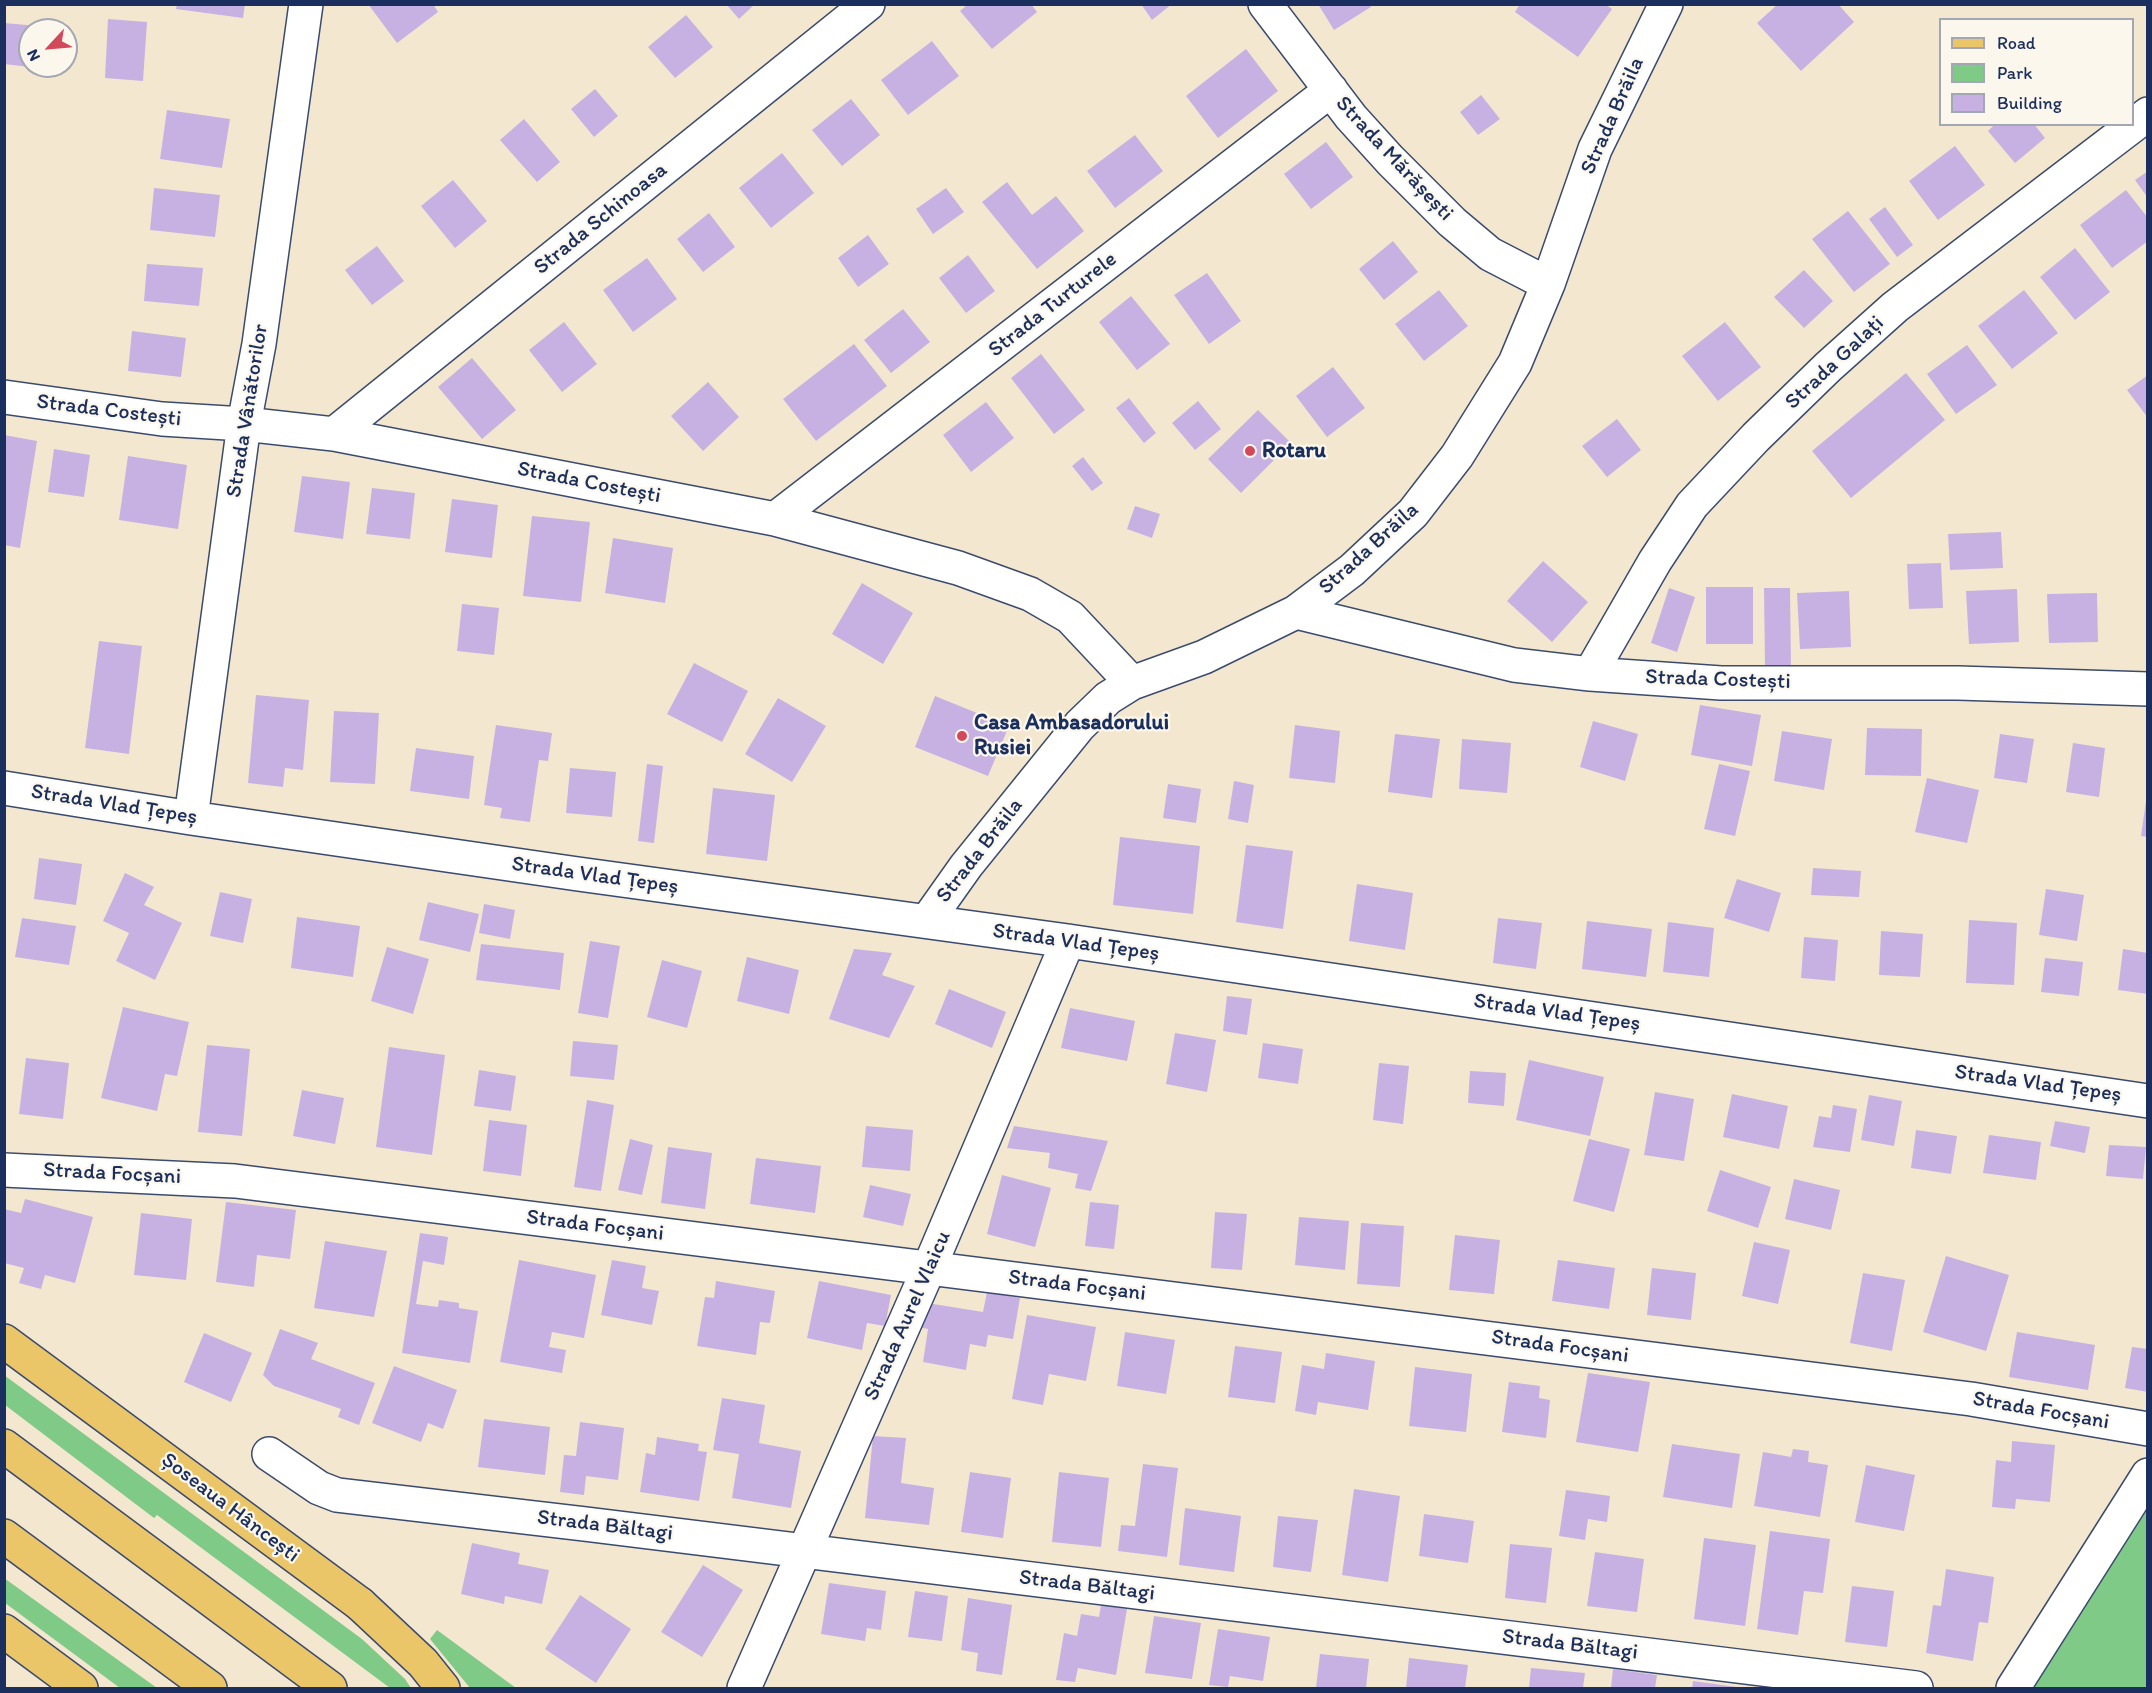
<!DOCTYPE html>
<html>
<head>
<meta charset="utf-8">
<style>
	body { margin:0 }
	#map { position:relative; width:2152px; height:1693px; overflow:hidden; background:#f3e8cf; font-family:Itim,sans-serif }
	canvas { display:block }
	.frame { position:absolute; inset:0; border:6px solid #1b2f5e; pointer-events:none }
	.legend { position:absolute; left:1939px; top:18px; width:195px; height:108px; box-sizing:border-box; background:#fbf7ec; border:2px solid #a1a7b3; margin:0; padding:8px 10px; list-style:none; font-size:18px; color:#1b2f5e }
	.legend li { display:flex; align-items:center; gap:12px; height:30px }
	.legend b { width:30px; border:2px solid #a1a7b3 }
	.north { position:absolute; left:18px; top:18px; width:60px; height:60px; box-sizing:border-box; background:#fbf7ec; border:2px solid #a1a7b3; border-radius:50%; rotate:244deg; font-size:16px; font-weight:700; line-height:24px; text-align:center; color:#1b2f5e }
	.north::after { content:''; display:block; margin:auto; width:21px; height:27px; background:#d1495b; clip-path:polygon(50% 0,100% 100%,50% 72%,0 100%) }
</style>
</head>
<body>
<div id="map">
<canvas width="2152" height="1693"></canvas>
<div class="frame"></div>
<ul class="legend">
<li><b style="height:8px;background:#ebc669"></b>Road</li>
<li><b style="height:16px;background:#80ca87"></b>Park</li>
<li><b style="height:16px;background:#c7b1e2"></b>Building</li>
</ul>
<div class="north">N</div>
</div>
<script>
const c = document.querySelector('canvas').getContext('2d');
c.lineJoin = 'round';
function paint(path, color) {
  c.fillStyle = color;
  c.fill(path, 'evenodd');
}
function shape(rows) {
  const path = new Path2D();
  for (const r of rows) {
    path.moveTo(r[0], r[1]);
    for (let i = 2; i < r.length; i += 2) path.lineTo(r[i], r[i + 1]);
  }
  return path;
}
function stroke(path, color, width, dash) {
  c.strokeStyle = color;
  c.lineWidth = width;
  c.lineCap = dash ? 'butt' : 'round';
  c.setLineDash(dash || []);
  c.stroke(path);
}
function drawText(font, color, halo, rows, align = 'center') {
  c.font = font + ' Itim,sans-serif';
  c.lineWidth = 4.5;
  c.setLineDash([]);
  c.textBaseline = 'middle';
  c.strokeStyle = halo;
  c.fillStyle = color;
  for (const [text, x, y, turn = 0] of rows) {
    c.save();
    c.translate(x, y);
    c.rotate((+turn || 0) * Math.PI / 180);
    c.textAlign = isNaN(turn) ? turn : align;
    if (halo) c.strokeText(text, 0, 0);
    c.fillText(text, 0, 0);
    c.restore();
  }
}
paint(shape([
	[4,1375,362,1639,405,1679,411,1688,390,1688,157,1515,154,1518,5,1405],
	[2147,1509,2147,1688,2029,1688,2136,1524],
	[4,1578,93,1642,157,1688,120,1688,5,1603],
	[437,1630,516,1688,470,1688,430,1639]
]), '#80ca87');
paint(shape([
	[177,4,245,4,243,18,176,9],
	[368,4,433,4,438,12,397,43],
	[726,4,755,4,739,19],
	[968,4,1031,4,1037,12,992,49,960,11],
	[1141,4,1172,4,1152,20],
	[1318,4,1369,4,1371,7,1334,30],
	[1520,4,1605,4,1612,9,1578,57,1515,12],
	[1778,4,1838,4,1854,22,1801,71,1757,23],
	[686,15,713,47,675,78,648,47],
	[108,19,147,22,143,81,105,78],
	[4,23,50,27,50,30,30,30,30,67,4,64],
	[932,41,959,76,908,115,881,80],
	[1246,49,1278,91,1218,138,1186,96],
	[595,89,618,116,594,137,571,109],
	[1481,95,1500,119,1478,135,1460,112],
	[851,99,880,135,842,166,812,130],
	[167,110,230,119,222,168,160,159],
	[524,119,560,162,537,182,500,140],
	[1995,124,2034,124,2045,138,2015,163,1988,131],
	[1135,135,1163,171,1115,208,1087,171],
	[1326,142,1353,177,1311,209,1284,174],
	[1955,146,1985,185,1938,220,1909,181],
	[782,153,814,193,771,228,739,188],
	[2148,171,2148,198,2135,180],
	[453,180,487,221,455,248,421,206],
	[1007,182,1032,215,1056,196,1084,231,1037,269,982,202],
	[154,188,220,195,215,237,150,230],
	[946,188,964,212,933,234,916,209],
	[2126,190,2148,218,2148,241,2112,268,2080,225],
	[1885,207,1913,245,1897,257,1869,219],
	[1848,211,1890,264,1854,292,1812,239],
	[709,213,735,247,703,272,677,239],
	[868,235,889,264,858,287,838,258],
	[1393,241,1418,272,1384,300,1359,269],
	[377,246,404,281,372,305,345,270],
	[2075,248,2110,292,2075,320,2040,277],
	[968,255,995,291,966,313,939,278],
	[647,258,677,299,633,332,603,290],
	[147,264,203,268,199,306,144,301],
	[1804,270,1833,301,1804,328,1774,297],
	[1207,273,1241,321,1209,344,1174,295],
	[1439,290,1468,326,1424,361,1395,324],
	[2024,290,2058,333,2012,369,1978,326],
	[1131,296,1170,344,1137,370,1099,322],
	[903,309,930,342,891,373,864,340],
	[564,322,597,364,562,392,529,350],
	[1725,322,1761,367,1718,401,1682,356],
	[132,331,186,338,181,377,128,371],
	[854,344,887,386,816,441,783,399],
	[1967,345,1997,385,1956,414,1927,374],
	[1041,354,1085,410,1054,434,1011,378],
	[472,358,516,410,482,439,438,387],
	[1333,367,1365,408,1327,437,1296,396],
	[1906,373,1945,420,1851,498,1812,451],
	[2148,375,2148,418,2127,390],
	[708,382,739,417,703,451,671,416],
	[1129,398,1156,433,1144,443,1116,408],
	[1198,401,1221,429,1195,450,1172,423],
	[986,402,1014,438,971,472,943,435],
	[1258,410,1291,443,1241,493,1208,459],
	[1617,419,1641,450,1607,477,1582,446],
	[4,435,37,441,20,548,4,545],
	[54,449,90,455,84,497,48,492],
	[128,456,187,465,178,529,119,520],
	[1083,457,1103,483,1092,491,1072,466],
	[302,476,350,482,343,539,294,532],
	[372,488,415,493,410,539,366,534],
	[452,499,498,505,492,558,445,552],
	[1135,506,1160,514,1152,538,1127,529],
	[532,516,590,522,581,602,523,596],
	[2001,532,2003,568,1950,570,1948,534],
	[613,538,673,548,665,603,605,593],
	[1543,561,1588,602,1552,642,1507,601],
	[1941,563,1943,608,1909,609,1907,564],
	[862,583,913,613,883,664,832,634],
	[1706,587,1753,587,1753,644,1706,644],
	[1669,588,1695,597,1677,652,1651,643],
	[1764,588,1790,588,1791,668,1765,668],
	[2017,589,2019,642,1969,644,1966,591],
	[1849,591,1851,647,1800,649,1797,593],
	[2097,593,2098,642,2049,643,2047,594],
	[462,604,499,608,494,655,457,651],
	[99,641,142,646,129,754,85,748],
	[694,663,748,691,722,742,667,714],
	[256,695,309,700,303,770,285,768,283,787,248,783],
	[935,696,1009,726,988,776,915,747],
	[778,698,826,726,792,782,745,754],
	[1700,705,1761,715,1752,766,1691,755],
	[334,711,379,713,375,784,330,782],
	[1593,721,1638,734,1625,781,1580,767],
	[496,725,552,733,548,761,539,760,530,822,500,818,502,808,484,805],
	[1295,725,1340,731,1335,783,1289,778],
	[1867,728,1922,729,1921,776,1865,775],
	[1782,731,1832,739,1824,790,1774,781],
	[1395,734,1440,739,1432,798,1388,792],
	[2000,734,2034,739,2027,783,1994,778],
	[1462,739,1511,743,1507,793,1459,789],
	[2073,743,2105,748,2099,797,2066,792],
	[416,748,474,756,469,799,410,791],
	[647,764,663,766,654,843,638,841],
	[1719,764,1750,771,1735,836,1704,829],
	[570,768,616,772,612,817,566,813],
	[1927,778,1979,790,1967,843,1915,832],
	[1234,781,1254,785,1248,823,1228,819],
	[1168,784,1201,789,1196,823,1163,818],
	[713,788,775,795,767,861,706,854],
	[2146,801,2148,801,2148,837,2141,836],
	[1120,837,1200,846,1193,914,1113,905],
	[1246,845,1293,851,1283,929,1236,922],
	[39,858,82,864,76,905,34,899],
	[1813,868,1861,871,1859,897,1811,895],
	[125,873,154,887,144,905,182,923,155,980,116,961,129,933,103,921],
	[1737,879,1781,893,1769,932,1724,918],
	[1357,884,1413,893,1405,950,1349,941],
	[2046,889,2084,895,2077,941,2039,935],
	[220,892,252,899,243,943,210,936],
	[428,902,479,914,470,952,419,940],
	[484,904,515,910,510,939,479,933],
	[297,917,360,926,353,977,291,968],
	[22,918,76,926,69,965,15,957],
	[1498,918,1542,923,1536,969,1493,963],
	[1969,920,2017,923,2014,985,1966,983],
	[1587,921,1652,929,1646,977,1582,969],
	[1668,922,1714,928,1709,977,1663,972],
	[1881,931,1923,934,1920,977,1879,975],
	[1804,937,1838,940,1835,981,1801,978],
	[590,941,620,946,608,1018,578,1013],
	[481,944,564,953,560,990,476,980],
	[387,947,429,959,413,1014,371,1001],
	[854,949,892,953,882,975,915,986,889,1038,829,1019],
	[2123,949,2148,953,2148,994,2118,990],
	[747,957,799,970,789,1014,737,1001],
	[2045,958,2083,962,2079,996,2041,992],
	[662,960,702,971,687,1028,647,1017],
	[949,989,1006,1012,992,1048,935,1024],
	[1227,996,1252,999,1247,1035,1223,1031],
	[123,1007,189,1022,177,1076,165,1074,157,1111,101,1098],
	[1070,1008,1135,1021,1127,1061,1061,1048],
	[1175,1033,1216,1040,1207,1092,1166,1084],
	[573,1041,618,1045,614,1080,570,1076],
	[1263,1043,1303,1049,1298,1084,1258,1078],
	[207,1045,250,1049,242,1136,198,1132],
	[389,1047,445,1055,432,1155,376,1147],
	[26,1058,69,1063,63,1119,19,1114],
	[1529,1060,1604,1077,1590,1136,1516,1120],
	[1379,1063,1409,1066,1403,1124,1373,1120],
	[479,1070,516,1076,511,1111,474,1106],
	[1470,1071,1506,1073,1504,1106,1468,1103],
	[302,1090,344,1098,335,1144,293,1136],
	[1655,1092,1694,1099,1684,1161,1644,1155],
	[1732,1094,1788,1106,1779,1149,1723,1137],
	[1869,1095,1902,1101,1894,1146,1861,1140],
	[587,1100,614,1105,601,1191,574,1187],
	[1833,1105,1857,1109,1850,1152,1813,1147,1819,1116,1831,1118],
	[489,1120,527,1125,521,1176,483,1171],
	[2055,1121,2090,1127,2085,1153,2050,1146],
	[866,1126,913,1130,910,1171,862,1167],
	[1014,1126,1108,1141,1091,1191,1075,1188,1078,1174,1048,1168,1050,1153,1007,1148],
	[1916,1130,1957,1136,1951,1174,1911,1168],
	[1989,1135,2041,1142,2036,1180,1983,1173],
	[630,1139,653,1145,642,1195,618,1190],
	[1589,1139,1630,1149,1614,1212,1573,1201],
	[2109,1145,2146,1147,2143,1179,2106,1176],
	[668,1147,712,1153,705,1209,661,1203],
	[756,1158,821,1166,815,1213,750,1204],
	[1720,1170,1771,1187,1758,1228,1707,1211],
	[1002,1175,1051,1188,1035,1247,987,1234],
	[1794,1179,1840,1190,1831,1230,1785,1219],
	[870,1185,911,1194,903,1226,863,1217],
	[25,1199,93,1217,75,1283,45,1275,41,1289,19,1283,24,1268,4,1263,4,1209,21,1213],
	[226,1202,296,1210,290,1259,257,1255,254,1287,216,1282],
	[1090,1202,1119,1205,1114,1249,1085,1246],
	[1215,1212,1247,1214,1242,1270,1211,1268],
	[141,1213,192,1219,186,1280,134,1275],
	[1299,1217,1349,1221,1345,1270,1295,1265],
	[1361,1223,1404,1226,1400,1287,1357,1284],
	[420,1233,448,1237,444,1265,423,1261,416,1304,438,1307,439,1300,459,1303,459,1308,478,1311,470,1363,402,1353],
	[1455,1235,1500,1240,1494,1294,1449,1290],
	[325,1241,387,1251,374,1317,314,1308],
	[1754,1242,1790,1250,1778,1304,1742,1296],
	[1946,1256,2009,1275,1986,1351,1923,1332],
	[519,1260,596,1275,584,1338,552,1332,549,1347,566,1350,562,1373,500,1362],
	[612,1260,646,1266,642,1288,659,1291,652,1325,601,1315],
	[1558,1260,1615,1268,1609,1309,1552,1301],
	[1652,1268,1696,1273,1691,1320,1647,1315],
	[1863,1273,1905,1280,1892,1351,1850,1343],
	[716,1281,775,1291,770,1323,760,1322,756,1355,697,1346,705,1297,714,1298],
	[819,1281,891,1295,885,1326,867,1323,862,1350,807,1338],
	[987,1292,1020,1298,1013,1339,988,1335,986,1347,970,1344,966,1370,923,1362,928,1329,917,1327,921,1302,983,1312],
	[1027,1315,1096,1327,1086,1381,1049,1374,1043,1405,1012,1399],
	[280,1329,318,1343,311,1359,375,1383,359,1425,338,1417,341,1409,274,1386,263,1375],
	[1125,1332,1175,1340,1166,1394,1117,1386],
	[2017,1332,2095,1345,2088,1390,2009,1377],
	[204,1333,252,1353,231,1402,184,1382],
	[1235,1346,1282,1352,1275,1403,1228,1397],
	[2132,1347,2148,1349,2148,1392,2125,1388],
	[1326,1353,1375,1361,1368,1410,1318,1402,1316,1415,1295,1411,1302,1365,1324,1369],
	[394,1366,457,1390,443,1429,428,1423,421,1442,372,1423],
	[1415,1367,1472,1374,1466,1432,1409,1426],
	[1588,1373,1650,1382,1638,1452,1576,1442],
	[1509,1382,1540,1386,1539,1398,1550,1400,1546,1438,1502,1432],
	[722,1398,765,1405,759,1443,801,1451,791,1508,732,1498,739,1454,713,1450],
	[484,1419,550,1427,545,1475,478,1467],
	[580,1422,624,1428,618,1480,586,1476,584,1495,560,1492,564,1455,576,1456],
	[873,1436,906,1438,901,1483,934,1488,929,1525,865,1518],
	[657,1437,699,1444,698,1451,707,1452,699,1501,640,1492,646,1453,655,1455],
	[2012,1441,2055,1445,2050,1502,2016,1499,2015,1509,1992,1507,1996,1460,2011,1462],
	[1672,1444,1740,1454,1732,1508,1663,1497],
	[1793,1449,1809,1451,1808,1462,1828,1465,1820,1517,1754,1506,1763,1452,1791,1457],
	[1143,1464,1178,1468,1167,1557,1118,1551,1121,1525,1135,1526],
	[1866,1465,1915,1475,1904,1531,1855,1522],
	[970,1472,1011,1478,1003,1538,961,1532],
	[1059,1472,1109,1478,1101,1547,1052,1542],
	[1354,1489,1400,1496,1388,1582,1342,1575],
	[1566,1490,1610,1496,1607,1522,1588,1519,1585,1540,1559,1536],
	[1185,1508,1241,1516,1234,1572,1179,1565],
	[1424,1514,1474,1521,1468,1563,1419,1556],
	[1278,1516,1318,1520,1311,1572,1273,1567],
	[1770,1531,1830,1539,1823,1593,1804,1591,1798,1635,1757,1629],
	[1704,1538,1756,1545,1745,1626,1694,1619],
	[472,1543,520,1553,518,1564,549,1570,542,1604,505,1596,504,1604,461,1594],
	[1510,1544,1552,1548,1546,1603,1505,1598],
	[1595,1552,1644,1559,1637,1612,1587,1606],
	[703,1565,743,1590,702,1657,661,1632],
	[1946,1569,1994,1577,1988,1623,1979,1622,1973,1661,1926,1653,1933,1605,1941,1606],
	[829,1583,886,1591,881,1630,867,1628,865,1641,821,1634],
	[1852,1586,1894,1591,1887,1647,1845,1642],
	[915,1591,948,1596,942,1641,908,1637],
	[580,1595,631,1629,596,1683,545,1649],
	[968,1598,1012,1605,1002,1675,976,1671,978,1653,961,1650],
	[1101,1605,1127,1609,1116,1675,1078,1668,1075,1682,1056,1680,1064,1633,1077,1636,1081,1614,1099,1617],
	[1154,1616,1201,1623,1192,1679,1145,1673],
	[1218,1629,1270,1637,1263,1681,1230,1676,1228,1687,1209,1685],
	[1320,1654,1369,1659,1366,1688,1316,1688],
	[1409,1658,1468,1665,1465,1688,1406,1688],
	[1531,1668,1585,1673,1583,1688,1529,1688],
	[1613,1669,1657,1675,1655,1688,1611,1688],
	[1693,1681,1737,1687,1737,1688,1692,1688]
]), '#c7b1e2');
const minor = shape([
	[1265,4,1351,117,1390,160,1452,222,1490,254,1548,284],
	[4,397,162,419,244,424,334,434,775,519,958,568,1030,594,1070,617,1132,683],
	[334,434,868,4],
	[775,519,1331,90],
	[1296,612,1514,665,1590,674,1721,683,1958,683,2148,689],
	[1590,674,1655,561,1692,505,1756,437,1828,367,1895,307,2148,114],
	[4,788,191,818,578,874,1068,941,2148,1101],
	[191,818,244,424,259,344,306,4],
	[927,921,966,866,1080,725,1108,698,1132,683,1204,657,1296,612,1352,570,1413,513,1457,456,1515,363,1548,284,1595,149,1666,4],
	[4,1170,235,1181,1971,1399,2148,1429],
	[269,1454,319,1488,337,1495,585,1524,1916,1688],
	[744,1688,929,1268,1068,941],
	[2013,1688,2148,1475]
]);
const major = shape([
	[4,1341,360,1604],
	[4,1631,81,1688]
]);
const highway = shape([
	[4,1446,330,1688],
	[4,1536,210,1688],
	[360,1604,423,1663,443,1688]
]);
stroke(minor, '#3b4b6f', 36);
stroke(major, '#3b4b6f', 36);
stroke(highway, '#3b4b6f', 36);
stroke(minor, '#fff', 33);
stroke(major, '#ebc669', 33);
stroke(highway, '#ebc669', 33);
for (const [x, y, r, color] of [
	[1250,451,6,"#d1495b"],
	[962,736,6,"#d1495b"]
]) {
  const dot = new Path2D();
  dot.arc(x, y, r, 0, 2 * Math.PI);
  c.fillStyle = color;
  c.fill(dot);
  stroke(dot, '#fbf7ec', 2);
}
drawText('22px', '#1b2f5e', '#fbf7ec', [
	["Strada Brăila",1613,116,-66],
	["Strada Mărășești",1394,159,47],
	["Strada Schinoasa",601,219,-39],
	["Strada Turturele",1053,305,-38],
	["Strada Galați",1835,363,-43],
	["Strada Costești",109,411,7],
	["Strada Vânătorilor",248,411,-81],
	["Strada Costești",589,483,11],
	["Strada Brăila",1369,549,-42],
	["Strada Costești",1718,680,2],
	["Strada Vlad Țepeș",114,805,9],
	["Strada Brăila",980,851,-52],
	["Strada Vlad Țepeș",595,876,8],
	["Strada Vlad Țepeș",1076,943,8],
	["Strada Vlad Țepeș",1557,1013,8],
	["Strada Vlad Țepeș",2038,1084,8],
	["Strada Focșani",112,1174,3],
	["Strada Focșani",595,1226,7],
	["Strada Focșani",1077,1286,7],
	["Strada Aurel Vlaicu",908,1316,-66],
	["Strada Focșani",1560,1347,8],
	["Strada Focșani",2041,1411,10],
	["Șoseaua Hâncești",230,1508,37],
	["Strada Băltagi",605,1526,7],
	["Strada Băltagi",1087,1586,7],
	["Strada Băltagi",1570,1645,7]
]);
drawText('bold 22px', '#1b2f5e', '#fbf7ec', [
	["Rotaru",1262,451],
	["Casa Ambasadorului",974,723],
	["Rusiei",974,748]
], 'left');
</script>
</body>
</html>
